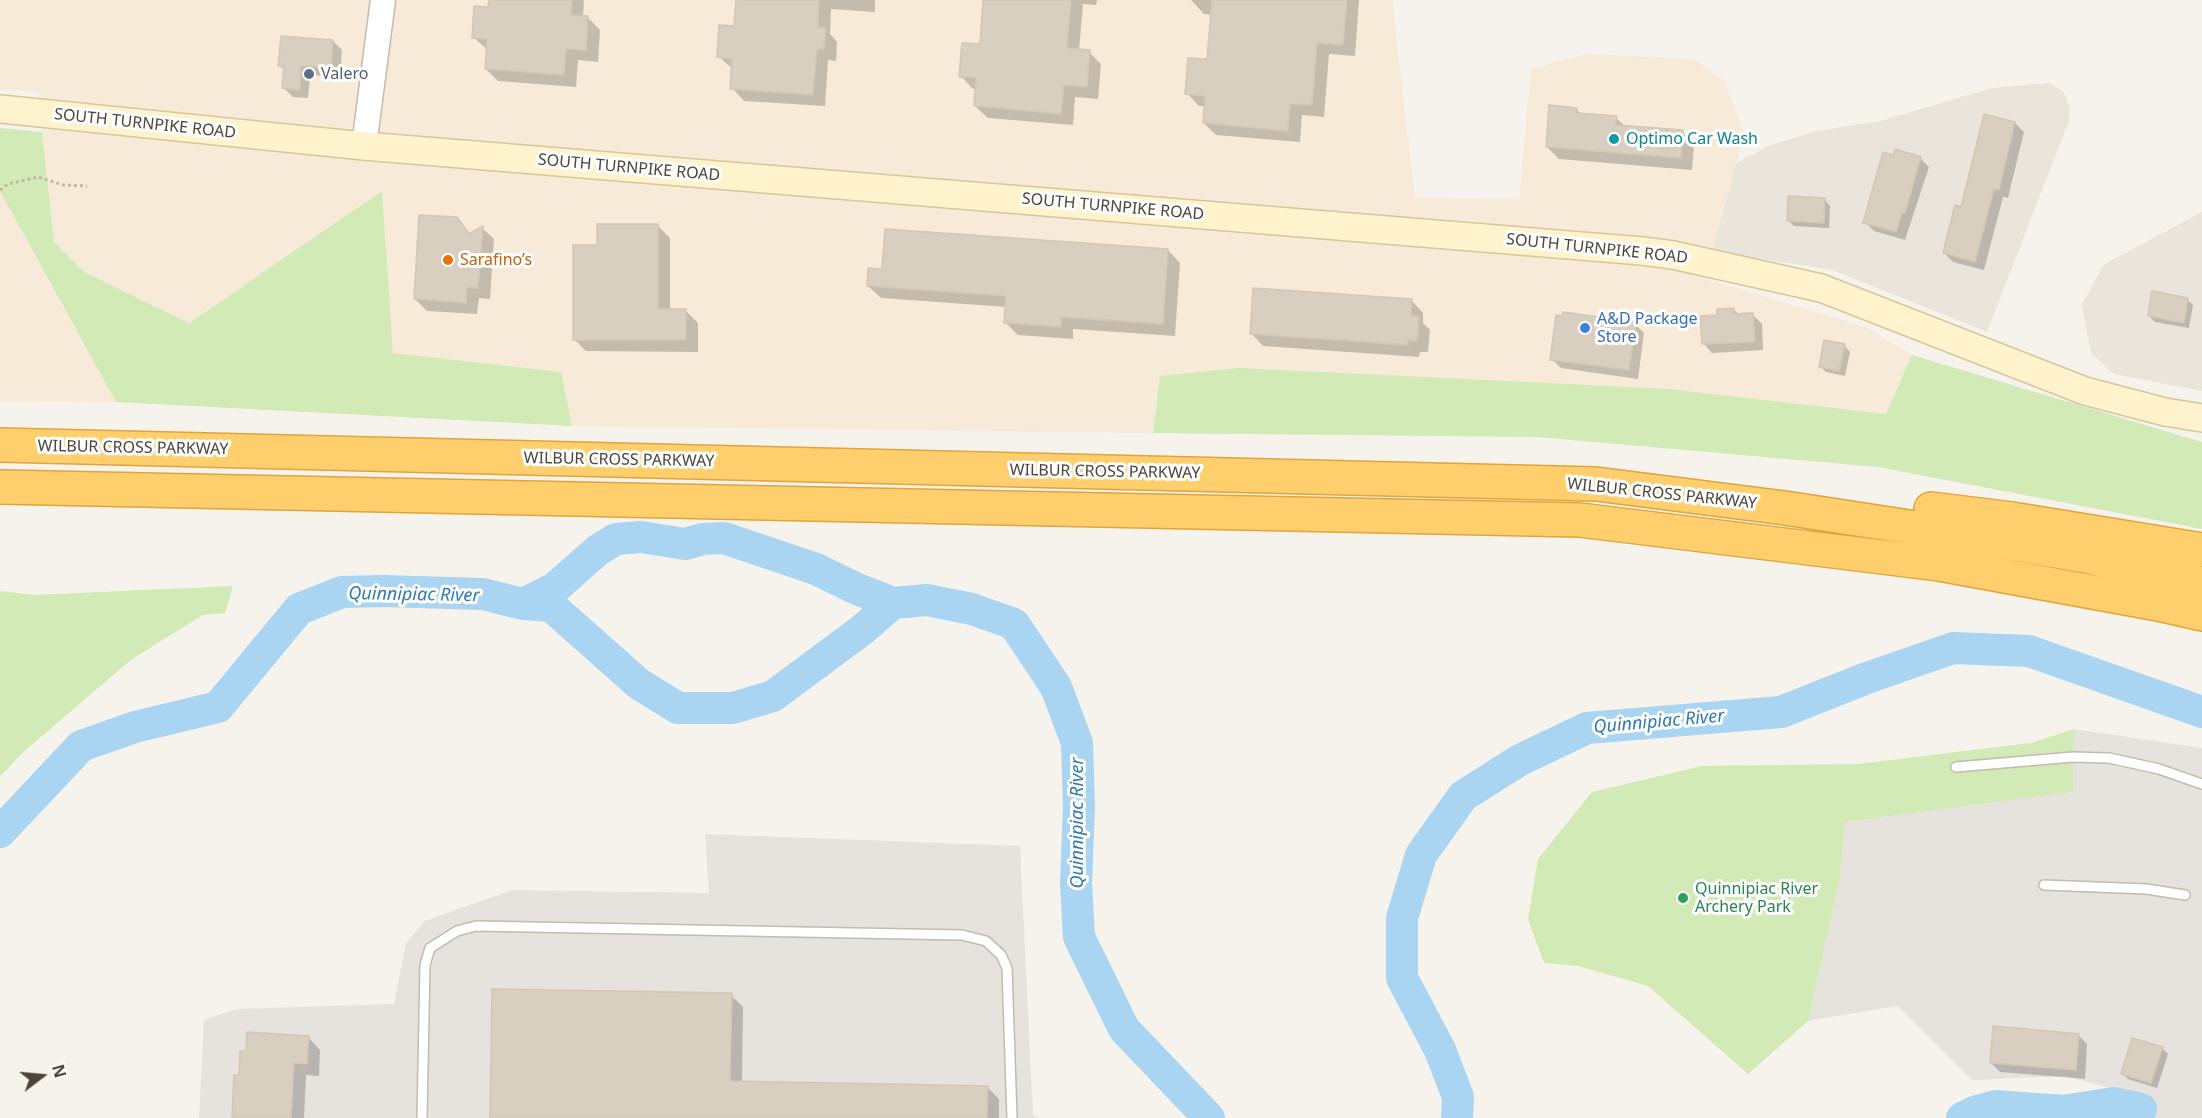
<!DOCTYPE html>
<html>
<head>
<meta charset="utf-8">
<style>
	body { margin:0 }
	#map { position:relative; width:2202px; height:1118px; overflow:hidden; background:#f6f3ec; font-family:"Noto Sans",sans-serif }
	canvas { display:block }
	.north { position:absolute; left:12px; top:1046px; width:60px; height:60px; -webkit-text-stroke:4px #fff; paint-order:stroke; rotate:74deg; font-size:16px; font-weight:700; line-height:24px; text-align:center; color:#4b4439 }
	.north::after { content:''; display:block; margin:auto; width:21px; height:27px; background:#4b4439; clip-path:polygon(50% 0,100% 100%,50% 72%,0 100%) }
</style>
</head>
<body>
<div id="map">
<canvas width="2202" height="1118"></canvas>
<div class="north">N</div>
</div>
<script>
const c = document.querySelector('canvas').getContext('2d');
c.lineJoin = 'round';
function paint(path, color) {
  c.fillStyle = color;
  c.fill(path, 'evenodd');
}
function shape(rows) {
  const path = new Path2D();
  for (const r of rows) {
    path.moveTo(r[0], r[1]);
    for (let i = 2; i < r.length; i += 2) path.lineTo(r[i], r[i + 1]);
  }
  return path;
}
function stroke(path, color, width, dash) {
  c.strokeStyle = color;
  c.lineWidth = width;
  c.lineCap = dash ? 'butt' : 'round';
  c.setLineDash(dash || []);
  c.stroke(path);
}
function drawText(font, color, halo, rows, align = 'center') {
  c.font = font + ' "Noto Sans",sans-serif';
  c.lineWidth = 6;
  c.setLineDash([]);
  c.textBaseline = 'middle';
  c.strokeStyle = halo;
  c.fillStyle = color;
  for (const [text, x, y, turn = 0] of rows) {
    c.save();
    c.translate(x, y);
    c.rotate((+turn || 0) * Math.PI / 180);
    c.textAlign = isNaN(turn) ? turn : align;
    if (halo) c.strokeText(text, 0, 0);
    c.fillText(text, 0, 0);
    c.restore();
  }
}
paint(shape([
	[2049,83,2064,92,2070,108,2069,121,1987,332,1832,270,1712,251,1736,163,1771,145,1817,131,1880,121,1992,88],
	[2202,212,2202,391,2114,374,2091,353,2082,305,2103,265]
]), '#eae5da');
paint(shape([
	[0,0,1392,0,1415,198,1519,199,1531,69,1586,54,1694,59,1725,81,1744,134,1704,279,1864,326,1912,355,1886,414,1669,389,1160,376,1153,433,572,426,561,372,393,354,382,191,189,323,84,272,54,242,38,92,0,89],
	[0,191,116,402,0,401]
]), '#f7ead8');
paint(shape([
	[2074,729,2202,748,2202,1118,2138,1118,2145,1098,2066,1076,1972,1080,1898,1006,1808,1021,1840,878,1845,822,2073,792],
	[705,834,1020,846,1033,1115,1038,1118,199,1118,204,1020,236,1009,394,1004,406,943,425,921,512,890,709,893]
]), '#e6e2dd');
paint(shape([
	[0,128,42,132,54,242,84,272,189,323,382,191,393,353,561,372,572,426,116,402,0,191],
	[1912,355,2202,442,2202,529,1878,467,1537,437,1153,433,1160,376,1239,368,1669,389,1886,414],
	[233,586,225,613,203,615,132,659,22,753,0,777,0,591,34,595],
	[2074,729,2073,792,1845,822,1840,878,1808,1021,1748,1074,1648,986,1578,966,1544,963,1528,919,1538,859,1592,792,1702,766,1857,764,2031,743]
]), '#d2eab5');
paint(shape([
	[490,0,584,0,583,18,588,18,600,30,598,62,578,60,576,87,498,81,486,69,488,50,473,37,490,9],
	[738,0,875,0,875,12,831,9,830,34,837,42,836,61,828,60,825,106,744,101,732,88,733,69,719,57,736,27],
	[985,0,1097,0,1096,5,1083,4,1079,51,1089,52,1101,64,1098,99,1075,97,1073,125,988,118,975,106,977,89,973,89,961,76,981,46],
	[1191,0,1359,0,1355,56,1329,54,1324,117,1302,115,1300,142,1216,135,1204,123,1206,106,1199,106,1187,93,1209,61,1212,15,1204,14],
	[333,41,342,50,340,77,310,75,308,98,293,97,284,88,285,71,280,66],
	[1576,109,1582,115,1616,118,1626,127,1682,132,1694,144,1692,170,1559,159,1547,147],
	[2015,123,2024,132,2008,198,2003,197,1984,270,1953,262,1944,253,1962,209],
	[1920,158,1929,167,1905,240,1874,231,1865,222],
	[1825,200,1830,206,1829,228,1794,226,1788,220],
	[456,219,471,234,482,228,494,239,490,299,479,298,477,314,427,311,415,299],
	[658,226,670,238,670,311,686,311,698,323,698,352,586,351,574,339,598,247],
	[1168,250,1180,263,1175,336,1073,329,1073,339,1018,335,1006,323,1007,307,881,298,868,286,883,270],
	[2187,299,2193,305,2189,328,2155,322,2149,316],
	[1411,300,1423,313,1423,323,1430,330,1428,352,1420,352,1419,357,1263,346,1251,333],
	[1733,309,1740,315,1753,315,1762,324,1763,350,1712,353,1703,343,1719,316],
	[1635,324,1644,333,1638,379,1561,368,1552,359],
	[1845,346,1850,352,1845,376,1826,372,1820,366],
	[731,995,743,1007,742,1083,987,1087,999,1099,999,1118,491,1118],
	[2078,1035,2087,1044,2085,1079,2000,1072,1991,1063],
	[308,1037,320,1050,319,1076,306,1075,304,1118,233,1118,240,1077],
	[2162,1048,2168,1054,2157,1088,2128,1079,2122,1073]
]), '#0003');
stroke(shape([
	[523,604,555,588,598,550,616,539,641,537,685,544,703,539,724,538,816,569,857,589,893,603],
	[0,832,81,746,135,727,218,707,299,609,342,592,383,591,483,594,523,604,551,606,639,684,678,708,733,708,773,696,862,630,893,603,927,600,972,609,1014,624,1056,687,1077,743,1079,807,1076,883,1079,937,1124,1029,1209,1118],
	[1457,1118,1458,1097,1440,1050,1402,978,1402,918,1421,855,1463,796,1520,760,1587,728,1781,712,1867,678,1953,648,2029,651,2202,712],
	[1962,1118,1974,1112,1996,1106,2062,1111,2114,1103,2141,1109]
]), '#a9d4f2', 32);
const building = shape([
	[489,0,572,0,571,15,588,16,586,50,566,49,564,75,485,69,487,39,472,38,474,6,488,7,489,0],
	[736,0,819,0,818,27,826,28,824,49,817,49,813,95,730,89,732,59,717,57,719,25,734,26,736,0],
	[983,0,1071,0,1067,48,1090,50,1087,87,1064,85,1061,114,974,106,976,78,959,77,962,43,980,44,983,0],
	[1212,0,1347,0,1343,45,1317,43,1312,105,1290,104,1288,131,1203,123,1205,96,1185,94,1188,58,1207,59,1212,0],
	[281,36,333,40,331,68,301,66,300,90,282,88,284,67,278,66,281,36],
	[1549,105,1577,108,1576,113,1617,116,1616,125,1683,130,1681,158,1546,147,1549,105],
	[1984,114,2015,122,1999,190,1994,189,1975,262,1943,253,1955,205,1961,207,1984,114],
	[1895,149,1921,157,1905,213,1902,213,1896,232,1863,223,1883,152,1893,155,1895,149],
	[1788,196,1825,198,1824,223,1787,221,1788,196],
	[419,215,457,217,469,234,483,226,478,288,467,287,466,303,414,299,419,215],
	[597,224,658,224,658,309,686,309,686,340,573,340,573,245,597,245,597,224],
	[885,229,1168,249,1163,324,1061,317,1061,327,1004,323,1006,296,867,286,868,268,882,269,885,229],
	[1253,288,1412,299,1411,316,1419,317,1417,341,1408,340,1408,345,1250,334,1253,288],
	[2152,291,2188,298,2184,323,2148,316,2152,291],
	[1734,308,1734,314,1753,313,1755,342,1702,344,1700,316,1717,315,1717,309,1734,308],
	[1563,312,1636,322,1629,370,1550,360,1556,315,1562,316,1563,312],
	[1824,340,1845,344,1839,371,1819,367,1824,340],
	[492,989,732,993,730,1081,988,1086,987,1118,490,1118,492,989],
	[1993,1026,2079,1034,2076,1070,1990,1063,1993,1026],
	[247,1032,309,1036,307,1064,294,1063,291,1118,232,1118,234,1075,239,1075,240,1051,246,1051,247,1032],
	[2132,1038,2163,1047,2151,1083,2121,1074,2132,1038]
]);
paint(building, '#d8cfc1');
stroke(building, '#d3c7b4', 1.5);
const service = shape([
	[1956,767,2073,757,2109,758,2159,769,2202,784],
	[2044,885,2146,889,2185,895],
	[422,1118,425,965,430,948,457,931,476,926,962,935,986,941,1001,955,1007,968,1012,1118]
]);
const tertiary = shape([
	[364,146,383,0]
]);
const secondary = shape([
	[0,109,364,146,1642,251,1673,255,1821,288,2085,391,2165,412,2202,418]
]);
const motorway = shape([
	[0,445,1596,484,1785,508,1955,534,2085,556,2202,584],
	[0,487,1580,520,1939,564,2158,604,2202,614],
	[1931,509,2012,519,2202,550]
]);
stroke(service, '#c2bbae', 12);
stroke(tertiary, '#c2bbae', 27);
stroke(secondary, '#d6c79b', 30);
stroke(motorway, '#e0a43c', 36);
stroke(shape([
	[0,190,8,184,38,177,63,185,87,186]
]), '#c4b79f', 3, [3, 3]);
stroke(service, '#fff', 9);
stroke(tertiary, '#fff', 24);
stroke(secondary, '#fff3cd', 27);
stroke(motorway, '#ffcf6e', 33);
for (const [x, y, r, color] of [
	[309,74,6,"#5c6f8a"],
	[1614,139,6,"#0f9aa8"],
	[448,260,6,"#e8710a"],
	[1585,328,6,"#3f7fe0"],
	[1683,898,6,"#2e9e5b"]
]) {
  const dot = new Path2D();
  dot.arc(x, y, r, 0, 2 * Math.PI);
  c.fillStyle = color;
  c.fill(dot);
  stroke(dot, '#fff', 2);
}
drawText('16px', '#4e5e75', '#fff', [
	["Valero",321,74]
], 'left');
drawText('16px', '#4b4439', '#fff', [
	["SOUTH TURNPIKE ROAD",145,124,6],
	["SOUTH TURNPIKE ROAD",629,168,5],
	["SOUTH TURNPIKE ROAD",1113,207,5],
	["SOUTH TURNPIKE ROAD",1597,249,6],
	["WILBUR CROSS PARKWAY",133,448,1],
	["WILBUR CROSS PARKWAY",619,460,1],
	["WILBUR CROSS PARKWAY",1105,472,1],
	["WILBUR CROSS PARKWAY",1662,494,6]
]);
drawText('16px', '#0d838f', '#fff', [
	["Optimo Car Wash",1626,139]
], 'left');
drawText('16px', '#c56008', '#fff', [
	["Sarafino’s",460,260]
], 'left');
drawText('16px', '#366cbe', '#fff', [
	["A&D Package",1597,319],
	["Store",1597,337]
], 'left');
drawText('16px', '#27864d', '#fff', [
	["Quinnipiac River",1695,889],
	["Archery Park",1695,907]
], 'left');
drawText('italic 18px', '#2e7ab2', '#fff', [
	["Quinnipiac River",414,595,1],
	["Quinnipiac River",1659,722,-5],
	["Quinnipiac River",1078,823,-90]
]);
</script>
</body>
</html>
